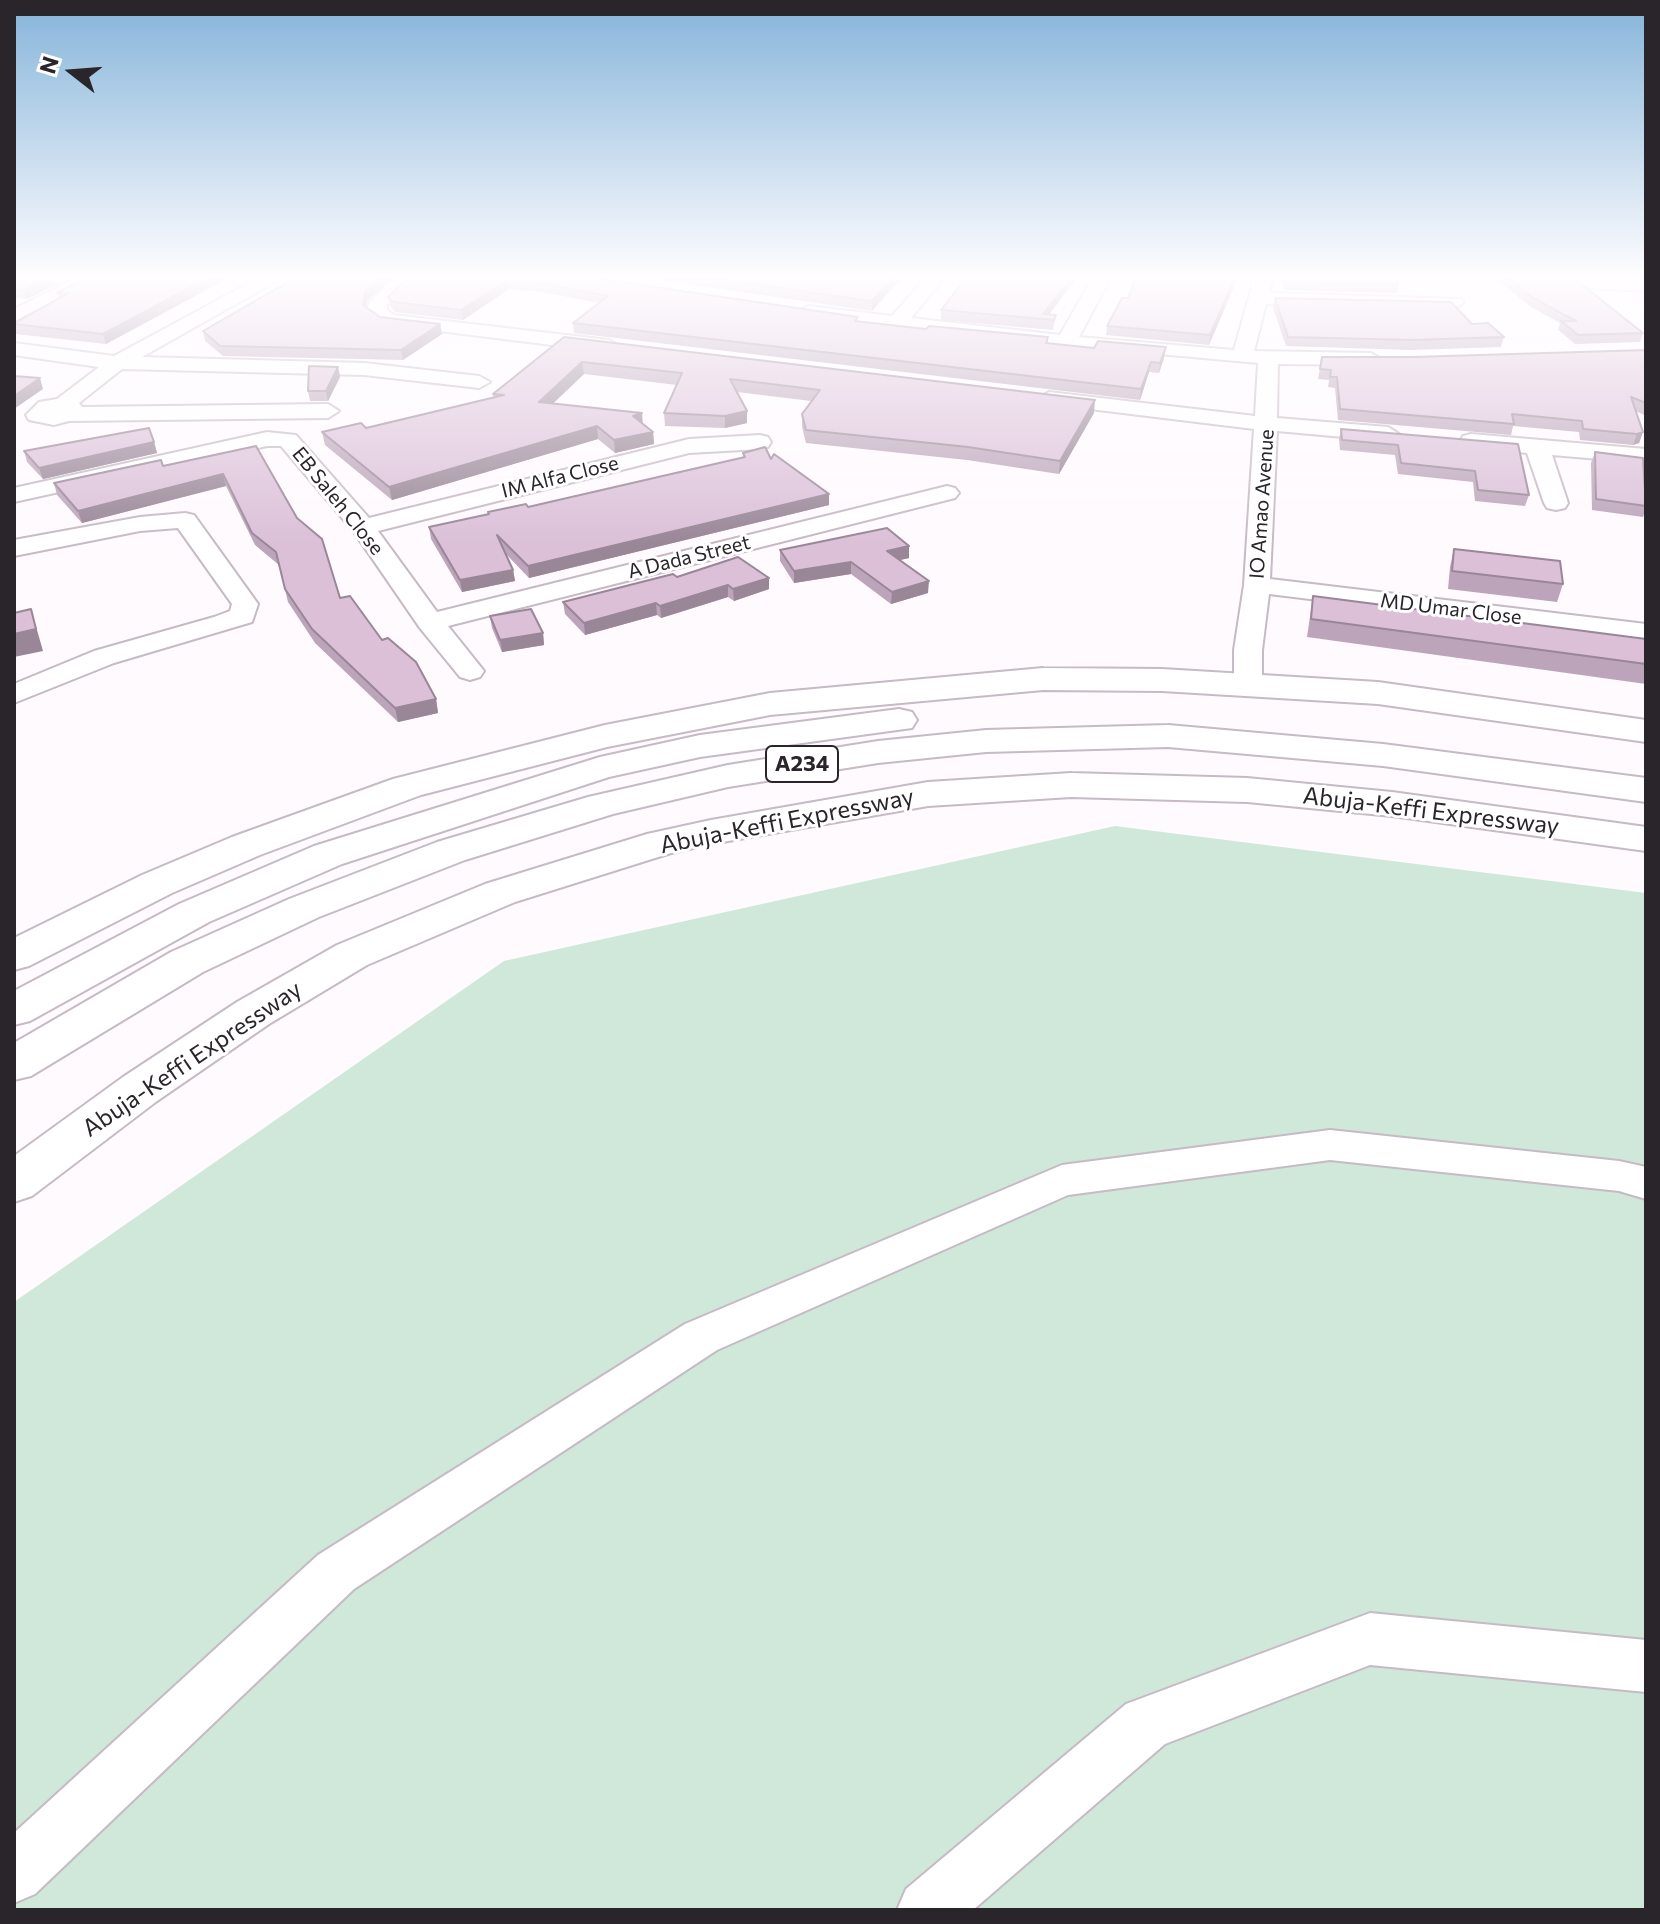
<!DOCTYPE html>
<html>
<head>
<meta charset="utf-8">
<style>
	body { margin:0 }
	#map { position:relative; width:1660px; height:1924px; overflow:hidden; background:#fffafe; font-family:Commissioner,sans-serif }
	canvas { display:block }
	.frame { position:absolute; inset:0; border:16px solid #2a252a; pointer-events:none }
	.north { position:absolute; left:32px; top:32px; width:80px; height:80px; -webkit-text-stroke:6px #fff; paint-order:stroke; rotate:287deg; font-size:22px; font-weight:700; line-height:32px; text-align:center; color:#2a252a }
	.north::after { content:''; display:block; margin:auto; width:28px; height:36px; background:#2a252a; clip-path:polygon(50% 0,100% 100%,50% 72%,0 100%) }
</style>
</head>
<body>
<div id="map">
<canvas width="1660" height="1924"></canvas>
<div class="frame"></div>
<div class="north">N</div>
</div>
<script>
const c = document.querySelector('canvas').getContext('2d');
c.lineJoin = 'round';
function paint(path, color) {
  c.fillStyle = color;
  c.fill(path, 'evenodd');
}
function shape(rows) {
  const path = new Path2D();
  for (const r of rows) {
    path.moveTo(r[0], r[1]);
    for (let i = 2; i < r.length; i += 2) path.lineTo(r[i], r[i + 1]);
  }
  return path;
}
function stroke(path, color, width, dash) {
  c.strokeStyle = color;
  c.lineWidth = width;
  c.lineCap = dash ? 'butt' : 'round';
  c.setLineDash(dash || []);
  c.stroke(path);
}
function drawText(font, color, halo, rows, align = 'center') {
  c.font = font + ' Commissioner,sans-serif';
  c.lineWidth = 6;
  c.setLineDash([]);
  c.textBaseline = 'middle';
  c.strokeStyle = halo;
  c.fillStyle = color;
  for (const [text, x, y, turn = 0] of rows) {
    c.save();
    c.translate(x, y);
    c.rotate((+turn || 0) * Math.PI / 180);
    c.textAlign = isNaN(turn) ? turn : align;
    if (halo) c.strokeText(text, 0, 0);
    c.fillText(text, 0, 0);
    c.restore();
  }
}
paint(shape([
	[1115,826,1646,893,1646,1910,14,1910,14,1302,504,961]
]), '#cfe8d9');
const minor = shape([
	[36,275,82,275,93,281,14,323,14,309,65,284,39,279,36,275],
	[264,275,287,275,142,357,364,363,479,376,490,382,479,388,364,375,122,369,79,403,82,407,328,404,339,411,328,418,69,421,54,425,29,420,26,415,39,402,57,399,99,367,14,355,14,343,114,356,264,275],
	[398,275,418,275,387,305,387,310,394,315,609,340,619,346,609,352,382,324,367,312,369,303,398,275],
	[928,275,947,275,911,318,1060,335,1094,275,1112,275,1079,337,1234,350,1255,275,1273,275,1269,293,1461,299,1463,303,1454,309,1266,304,1254,351,1371,353,1381,359,1371,365,1278,364,1277,418,1388,427,1399,434,1388,441,1277,431,1270,579,1646,624,1646,640,1269,594,1262,650,1262,684,1258,690,1248,693,1238,690,1234,684,1234,650,1244,585,1254,429,1049,404,1038,398,1049,392,1255,416,1258,363,896,330,808,318,798,312,808,306,892,316,928,275],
	[1555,275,1646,279,1646,291,1590,288,1558,279,1555,275],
	[267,432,296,435,369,518,689,439,760,435,768,437,771,442,768,447,760,449,689,453,378,531,437,612,947,486,955,488,959,493,955,498,448,626,484,671,480,677,470,680,460,677,420,628,354,532,281,446,267,446,14,502,14,488,267,432],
	[1471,434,1646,449,1646,463,1552,455,1568,503,1565,508,1556,510,1547,508,1544,503,1527,453,1463,446,1460,441,1463,436,1471,434],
	[185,513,194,515,258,604,252,622,114,663,14,703,14,684,94,651,214,617,230,611,232,604,178,528,140,531,14,556,14,540,140,517,185,513],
	[1330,1130,1619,1161,1646,1167,1646,1199,1619,1191,1330,1160,1068,1195,717,1350,354,1589,35,1894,14,1903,14,1833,318,1555,685,1324,1062,1165,1330,1130],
	[1370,1613,1646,1640,1646,1692,1370,1665,1165,1744,973,1910,897,1910,906,1889,1126,1704,1370,1613]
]);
const highway = shape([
	[1043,668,1162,669,1378,682,1646,720,1646,742,1378,704,1162,691,1043,690,770,715,607,747,421,795,260,855,172,893,29,966,14,970,14,938,142,875,232,837,393,779,605,725,770,693,1043,668],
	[899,709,912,712,917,720,912,728,700,757,609,777,342,864,209,922,30,1021,14,1025,14,991,179,904,314,846,600,757,700,735,899,709],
	[1168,725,1383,744,1646,778,1646,802,1383,766,1168,747,986,752,878,763,728,787,613,814,465,860,319,917,203,972,31,1076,14,1080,14,1043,171,952,289,899,437,842,588,797,728,765,878,741,986,730,1168,725],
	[1071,773,1247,778,1392,792,1646,827,1646,851,1392,816,1247,802,1071,797,928,806,711,844,671,853,515,902,367,965,269,1024,157,1101,32,1196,14,1202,14,1156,123,1077,237,1002,337,945,485,884,647,834,711,820,928,782,1071,773]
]);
stroke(minor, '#c6bac5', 4);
stroke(highway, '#c6bac5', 4);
paint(minor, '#fff');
paint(highway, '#fff');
paint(shape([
	[14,275,56,285,27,299,14,298],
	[89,275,234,275,106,344,15,334,14,323,59,299,57,293,89,276],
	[300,275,395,275,367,301,366,307,380,317,440,324,442,334,403,360,223,356,205,341,203,331],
	[410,275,574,275,858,321,926,329,1048,337,1048,343,1164,358,1159,373,1149,372,1140,400,574,333,573,323,599,303,542,292,509,289,463,320,395,312,390,306,388,297],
	[625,275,904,275,872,311],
	[1137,275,1239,275,1209,345,1106,335,1107,326,1128,298],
	[1283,275,1351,275,1399,284,1397,293,1285,290,1282,281],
	[1501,275,1567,275,1643,333,1640,342,1575,344,1558,330,1560,323,1531,307,1500,282],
	[1275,298,1472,324,1504,337,1501,347,1411,350,1286,346,1273,308],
	[941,310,1049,314,1056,315,1053,330,941,320],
	[564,337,1094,413,1059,474,967,460,806,443,802,427,802,414,811,401,737,392,747,411,747,423,725,428,665,426,664,413,677,385,584,374,552,404,643,424,653,432,654,444,615,453,598,439,392,500,325,445,322,432,366,428,493,398,493,394],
	[1646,350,1646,416,1636,411,1643,432,1639,443,1633,445,1580,440,1579,432,1513,426,1511,435,1338,420,1335,388,1328,387,1329,380,1318,379,1322,357,1413,357],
	[338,367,340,377,328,401,310,401,308,391],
	[1341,429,1518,444,1529,495,1525,506,1475,501,1473,482,1398,474,1395,455,1340,450,1339,439],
	[154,442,157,453,43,479,27,462,24,451],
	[256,446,340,598,382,640,436,699,438,713,398,722,315,643,288,602,279,565,255,545,226,486,82,523,57,495,54,483,163,466],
	[1595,452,1646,497,1646,508,1643,517,1592,510,1591,463],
	[743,453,829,505,529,578,506,554,513,570,515,581,462,592,431,539,429,527,488,514,488,512,528,507,743,458],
	[1454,549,1563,584,1557,602,1448,589,1450,567],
	[780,550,909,558,900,560,928,593,891,604,851,574,794,583,780,561],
	[677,577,769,589,734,601,728,597,661,618,657,615,585,635,565,614,563,602],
	[1313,596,1646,639,1646,684,1307,637],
	[490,616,543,633,544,645,502,652,492,628]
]), '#bca5ba');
paint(shape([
	[214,275,234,275,106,344,103,334],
	[383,275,395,275,367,301,365,314,363,305,365,291],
	[896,275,904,275,872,311,872,301],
	[1073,275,1079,275,1045,320,1043,314],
	[1236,275,1239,275,1209,345,1210,335],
	[53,276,56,285,27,299,24,290],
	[508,280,509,289,463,320,461,310],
	[440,324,442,334,403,360,401,350],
	[1166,347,1164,358,1159,373,1160,363],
	[582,362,584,374,541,415,539,402],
	[1151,362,1149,372,1140,400,1141,389],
	[338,367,340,377,328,401,326,391],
	[40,378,43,389,14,409,14,396],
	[1095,400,1094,413,1059,474,1060,461],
	[747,411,747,423,725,428,725,416],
	[642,413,643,425,633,416],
	[597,426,598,439,392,500,389,487],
	[653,432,654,444,615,453,614,440],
	[1643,432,1639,443,1633,445,1637,434],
	[154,442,157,453,43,479,39,468],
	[223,474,226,486,82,523,78,511],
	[829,494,829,505,529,578,528,566],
	[909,546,909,558,887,563,887,551],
	[851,562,851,574,794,583,794,571],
	[513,570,515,581,462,592,460,580],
	[769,578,769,589,734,601,733,589],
	[929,581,928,593,891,604,892,592],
	[728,585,728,597,661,618,660,606],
	[656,603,657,615,585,635,584,623],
	[31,609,43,651,14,657,14,634],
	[543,633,544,645,502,652,500,640],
	[436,699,438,713,398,722,395,708]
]), '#998697');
const building = shape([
	[14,275,48,275,53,276,24,290,14,289,14,275],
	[90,275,214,275,103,334,14,324,14,323,69,293,57,293,90,275],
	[300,275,383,275,365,291,363,305,380,317,440,324,401,350,220,346,203,331,300,275],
	[410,275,574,275,858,317,855,321,926,329,929,326,1048,337,1046,343,1094,348,1098,341,1166,347,1160,363,1151,362,1141,389,573,323,608,296,541,283,508,280,461,310,394,302,388,297,410,275],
	[689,275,896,275,872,301,689,275],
	[968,275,1073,275,1043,314,1056,315,1054,320,941,310,968,275],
	[1137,275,1236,275,1210,335,1107,326,1122,298,1128,298,1137,275],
	[1284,275,1351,275,1397,277,1399,284,1286,282,1284,275],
	[1504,275,1567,275,1571,276,1643,333,1578,335,1561,321,1576,321,1533,298,1504,275],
	[1275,298,1451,302,1472,324,1488,323,1504,337,1413,340,1288,337,1275,298],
	[564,337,1095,400,1060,461,968,447,806,430,802,414,820,390,730,379,747,411,725,416,664,413,682,373,582,362,539,402,642,413,633,416,653,432,614,440,597,426,389,487,322,432,361,423,366,428,504,395,493,394,564,337],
	[1646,350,1646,403,1631,397,1643,432,1637,434,1583,429,1582,421,1512,414,1514,424,1340,409,1337,377,1330,377,1331,370,1320,369,1322,357,1413,357,1646,350],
	[309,366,338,367,326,391,308,391,309,366],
	[14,376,40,378,14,396,14,376],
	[149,428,154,442,39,468,24,451,149,428],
	[1341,429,1518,444,1529,495,1478,490,1475,471,1401,463,1398,445,1342,440,1341,429],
	[256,446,297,518,322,539,340,598,350,596,382,640,388,638,416,662,436,699,395,708,312,629,285,589,276,552,252,533,223,474,78,511,54,483,161,460,163,466,256,446],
	[765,447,771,459,774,454,829,494,528,566,497,535,513,570,460,580,429,527,489,514,488,512,526,504,528,507,745,457,743,453,765,447],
	[1595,452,1643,458,1646,506,1596,499,1595,452],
	[887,528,909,546,887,551,929,581,892,592,851,562,794,571,780,550,887,528],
	[1454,549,1560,561,1563,584,1452,571,1454,549],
	[738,557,769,578,733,589,728,585,660,606,656,603,584,623,563,602,673,574,677,577,738,557],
	[1313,596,1646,639,1646,664,1311,619,1313,596],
	[31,609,36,629,14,634,14,613,31,609],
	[531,609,543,633,500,640,490,616,531,609]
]);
paint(building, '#dbc0d8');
stroke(building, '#998697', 2);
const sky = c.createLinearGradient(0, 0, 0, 544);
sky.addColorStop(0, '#85b4da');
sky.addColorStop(0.51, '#fffdff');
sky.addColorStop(1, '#fffdff00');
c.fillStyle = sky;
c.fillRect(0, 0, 1660, 544);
drawText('20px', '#2a252a', '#fff', [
	["IM Alfa Close",560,477,-14],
	["EB Saleh Close",338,501,51],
	["IO Amao Avenue",1262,504,-86],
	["A Dada Street",689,557,-14],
	["MD Umar Close",1451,609,7]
]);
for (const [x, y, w] of [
	[802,764,72]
]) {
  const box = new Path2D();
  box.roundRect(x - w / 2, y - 18, w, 36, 6);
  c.fillStyle = '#fff';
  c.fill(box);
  stroke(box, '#2a252a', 2);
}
drawText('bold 22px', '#2a252a', null, [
	["A234",802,764]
]);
drawText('24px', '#2a252a', '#fff', [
	["Abuja-Keffi Expressway",1431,811,7],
	["Abuja-Keffi Expressway",787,821,-11],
	["Abuja-Keffi Expressway",192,1059,-34]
]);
</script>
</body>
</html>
